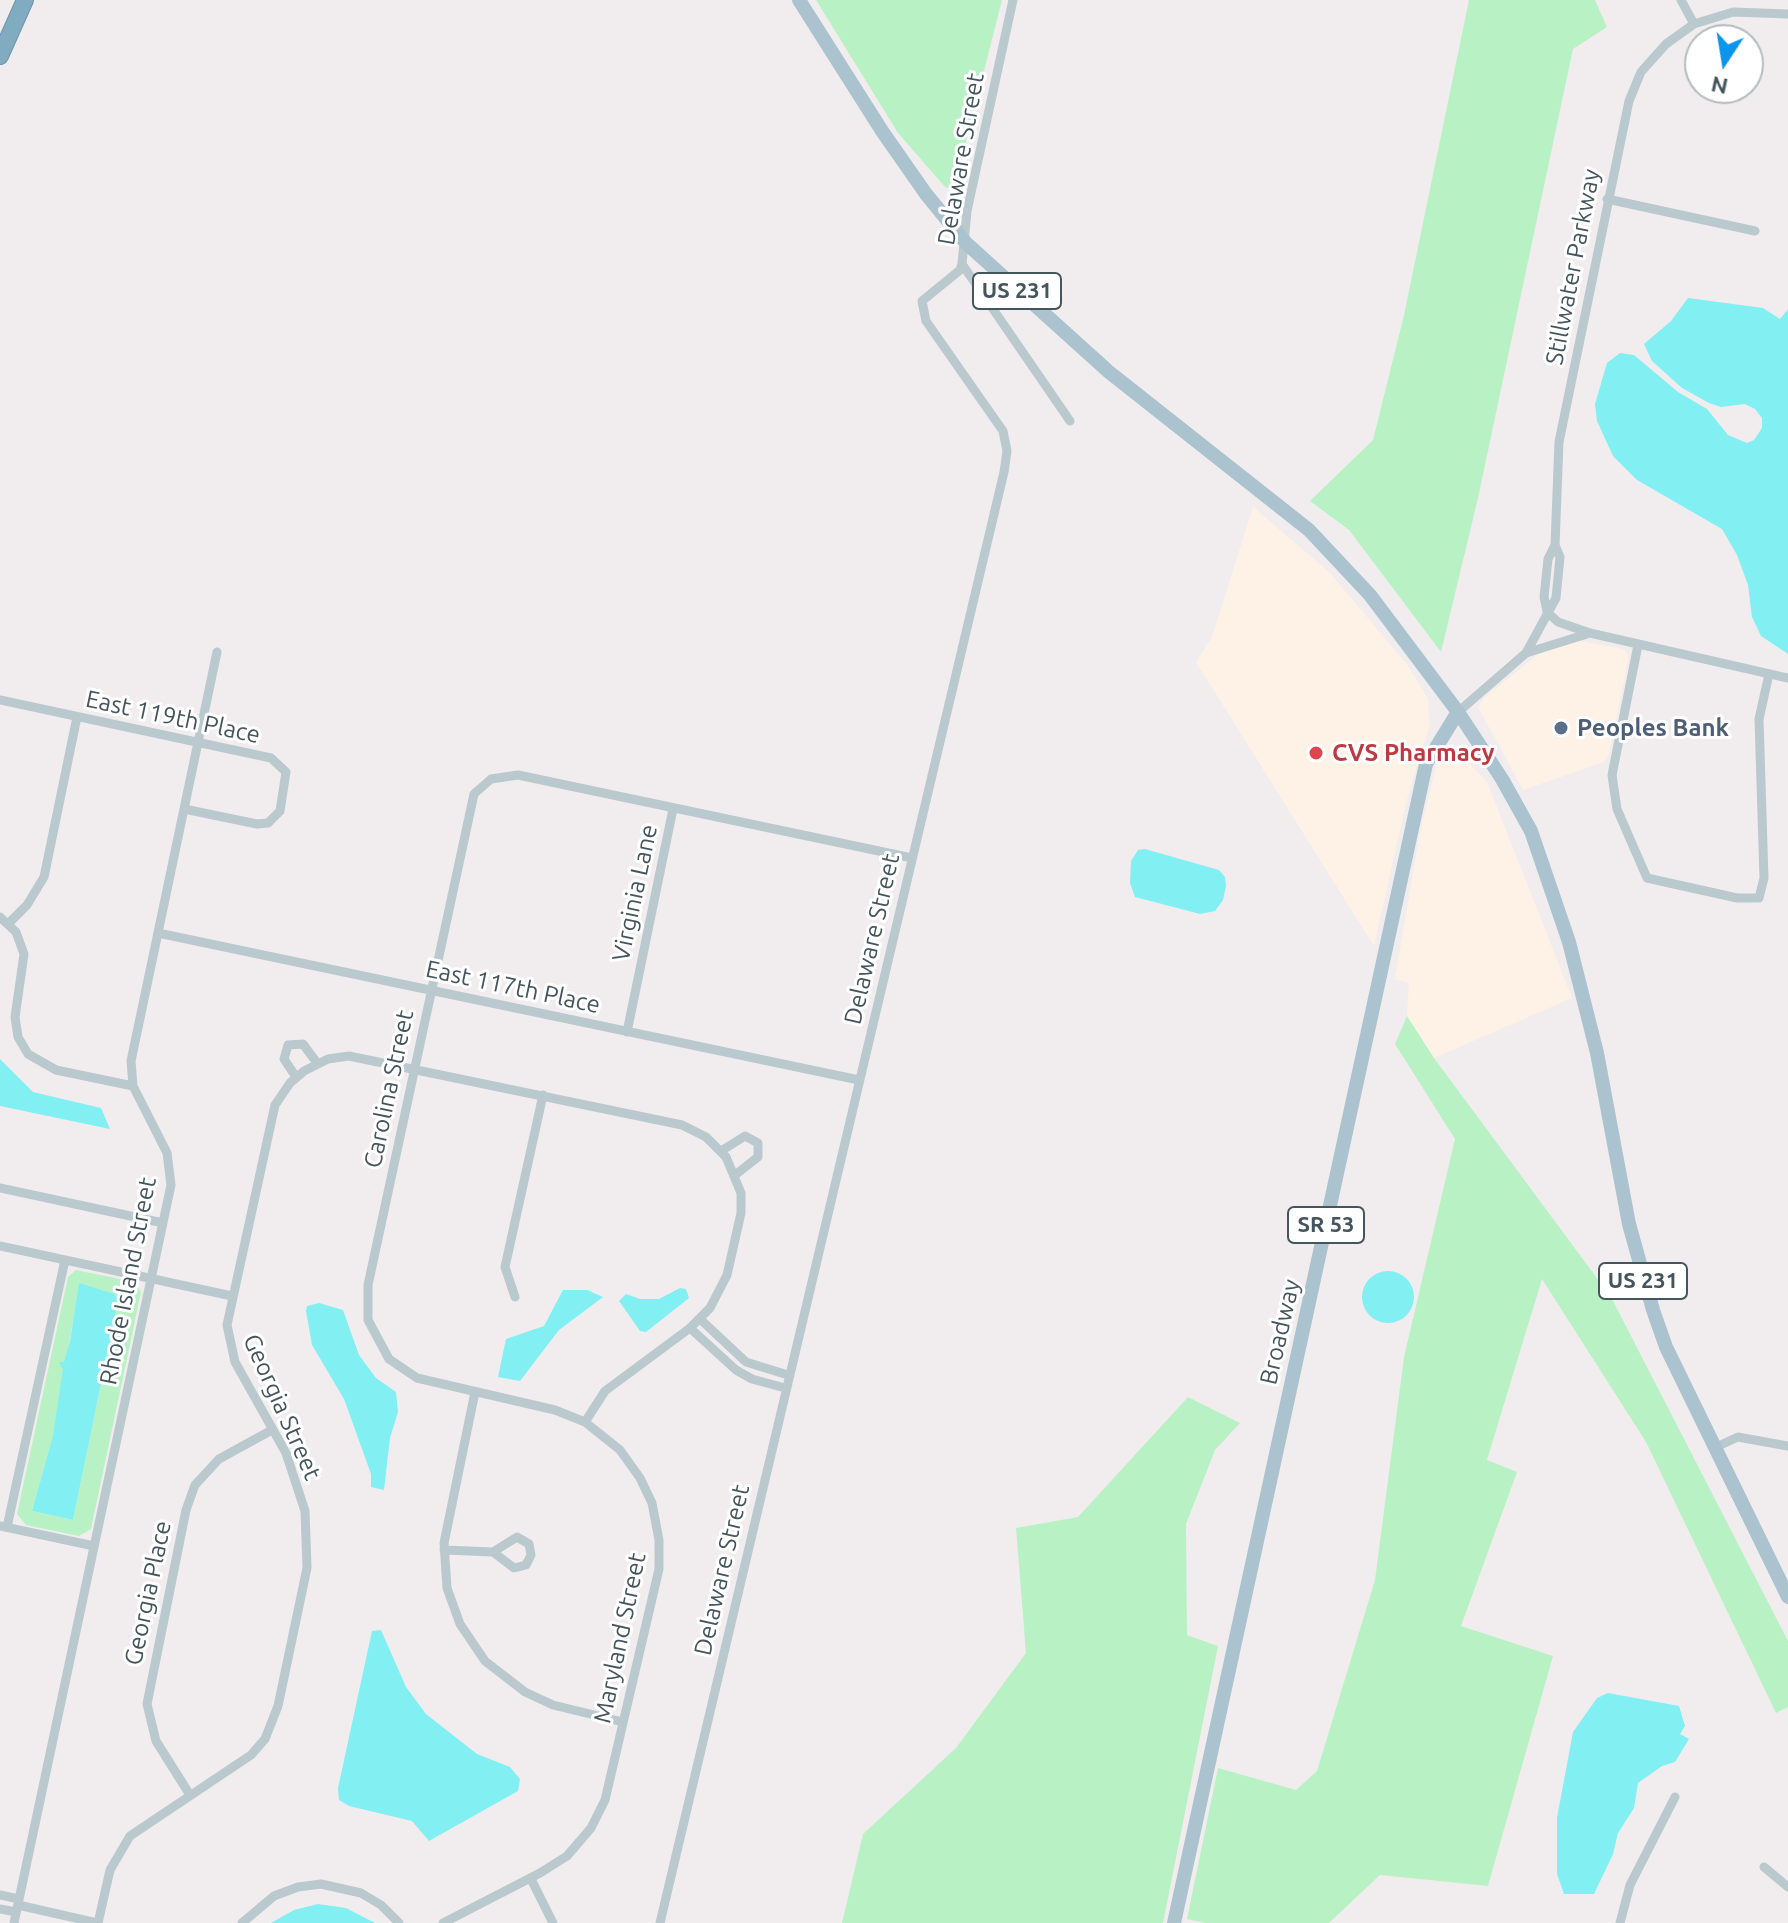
<!DOCTYPE html>
<html>
<head>
<meta charset="utf-8">
<style>
	body { margin:0 }
	#map { position:relative; width:1788px; height:1923px; overflow:hidden; background:#f1edee; font-family:Ubuntu,sans-serif }
	canvas { display:block }
	.north { position:absolute; left:1684px; top:24px; width:80px; height:80px; box-sizing:border-box; background:#fff; border:2px solid #b4bbbe; border-radius:50%; rotate:192deg; font-size:22px; font-weight:700; line-height:32px; text-align:center; color:#44555d }
	.north::after { content:''; display:block; margin:auto; width:28px; height:36px; background:#0b95ed; clip-path:polygon(50% 0,100% 100%,50% 72%,0 100%) }
</style>
</head>
<body>
<div id="map">
<canvas width="1788" height="1923"></canvas>
<div class="north">N</div>
</div>
<script>
const c = document.querySelector('canvas').getContext('2d');
c.lineJoin = 'round';
function paint(path, color) {
  c.fillStyle = color;
  c.fill(path, 'evenodd');
}
function shape(rows) {
  const path = new Path2D();
  for (const r of rows) {
    if (r.length === 3) {
      path.moveTo(r[0] + r[2], r[1]);
      path.arc(r[0], r[1], r[2], 0, 2 * Math.PI);
      continue;
    }
    path.moveTo(r[0], r[1]);
    for (let i = 2; i < r.length; i += 2) path.lineTo(r[i], r[i + 1]);
  }
  return path;
}
function stroke(path, color, width, dash) {
  c.strokeStyle = color;
  c.lineWidth = width;
  c.lineCap = dash ? 'butt' : 'round';
  c.setLineDash(dash || []);
  c.stroke(path);
}
function drawText(font, color, halo, rows, align = 'center') {
  c.font = font + ' Ubuntu,sans-serif';
  c.lineWidth = 6;
  c.setLineDash([]);
  c.textBaseline = 'middle';
  c.strokeStyle = halo;
  c.fillStyle = color;
  for (const [text, x, y, turn = 0] of rows) {
    c.save();
    c.translate(x, y);
    c.rotate((+turn || 0) * Math.PI / 180);
    c.textAlign = isNaN(turn) ? turn : align;
    if (halo) c.strokeText(text, 0, 0);
    c.fillText(text, 0, 0);
    c.restore();
  }
}
paint(shape([
	[1253,507,1330,573,1409,667,1428,699,1430,724,1406,803,1374,946,1196,662,1212,637],
	[1581,641,1623,649,1629,656,1609,754,1604,762,1523,790,1478,707,1484,698,1542,651,1565,642],
	[1458,751,1487,782,1572,998,1434,1058,1407,1016,1409,983,1395,979,1420,832,1436,767,1444,754]
]), '#fdf2e5');
paint(shape([
	[816,0,1002,0,955,185,946,188,898,133],
	[1469,0,1595,0,1607,27,1573,49,1478,498,1441,652,1349,530,1310,501,1373,440,1404,315],
	[1407,1016,1434,1058,1611,1297,1788,1641,1788,1707,1776,1713,1646,1442,1542,1279,1487,1460,1517,1472,1461,1626,1553,1656,1488,1886,1380,1875,1329,1923,1205,1923,1187,1919,1218,1768,1296,1790,1317,1771,1375,1580,1404,1357,1455,1139,1395,1044],
	[76,1270,134,1282,141,1292,91,1529,79,1536,26,1525,17,1514,68,1277],
	[85,1286,106,1291,118,1300,73,1520,32,1511,53,1435,79,1287],
	[1188,1397,1240,1423,1215,1450,1186,1524,1187,1635,1218,1646,1163,1923,842,1923,863,1834,956,1748,1026,1653,1016,1528,1078,1517]
]), '#b8f2c4');
paint(shape([
	[1688,298,1763,308,1780,319,1788,309,1788,654,1761,636,1752,617,1748,585,1737,555,1722,529,1637,480,1613,456,1597,421,1595,404,1607,363,1620,353,1634,355,1678,392,1707,409,1728,435,1747,443,1754,440,1762,428,1762,418,1755,409,1745,404,1721,407,1709,403,1682,388,1652,361,1644,344,1671,321],
	[1145,849,1219,870,1225,877,1226,886,1223,900,1215,911,1200,914,1135,897,1130,883,1131,861,1138,850],
	[0,1059,33,1092,101,1108,110,1129,0,1106],
	[1388,1297,26],
	[79,1283,115,1294,118,1301,73,1520,32,1511,53,1435,63,1369,59,1362,64,1362,70,1341],
	[680,1288,686,1289,689,1298,646,1332,640,1331,619,1301,626,1294,640,1299,659,1299],
	[563,1290,587,1290,603,1297,559,1330,520,1381,498,1377,506,1339,544,1326],
	[319,1303,343,1310,359,1355,376,1378,396,1392,398,1412,390,1438,384,1490,371,1487,371,1474,344,1399,312,1345,306,1311,307,1306],
	[381,1630,406,1687,426,1714,477,1754,510,1767,520,1779,518,1791,429,1841,412,1821,349,1806,339,1800,338,1788,372,1631],
	[1608,1693,1679,1706,1685,1726,1680,1734,1689,1739,1675,1762,1662,1766,1638,1783,1634,1808,1618,1833,1613,1854,1594,1894,1564,1894,1557,1874,1557,1818,1573,1732,1597,1698],
	[318,1904,346,1908,375,1923,271,1923,294,1910]
]), '#82eff3');
const motorway = shape([
	[0,56,25,0]
]);
stroke(motorway, '#6c96ad', 18);
stroke(shape([
	[1681,0,1694,24],
	[1607,199,1755,231],
	[962,264,1070,421],
	[1547,611,1544,597,1548,559,1555,545],
	[1547,612,1558,622,1590,633,1788,678],
	[1638,645,1612,775,1617,809,1647,878,1737,898,1759,898,1764,878,1759,719,1769,674],
	[1526,653,1587,634],
	[0,700,271,758,286,772,280,811,268,823,257,824,184,809],
	[1458,712,1526,653,1556,598,1560,557,1555,545,1559,442,1629,101,1641,72,1666,44,1694,24,1733,12,1788,14],
	[0,917,16,932,24,954,15,1017,18,1037,28,1054,56,1070,133,1086],
	[9,923,27,905,44,877,77,717],
	[158,933,859,1080],
	[627,1032,673,809],
	[296,1077,284,1059,288,1045,303,1044,317,1063],
	[721,1151,745,1136,758,1143,758,1157,735,1175],
	[0,1188,163,1223],
	[0,1246,232,1296],
	[515,1297,505,1267,543,1095],
	[700,1319,746,1362,788,1375],
	[690,1328,736,1370,752,1379,785,1388],
	[475,1392,444,1543,447,1588,460,1624,485,1661,525,1692,553,1705,623,1722],
	[585,1422,555,1410,417,1378,389,1359,368,1320,368,1285,474,794,491,779,518,775,912,858],
	[1714,1448,1738,1437,1788,1446],
	[0,1526,94,1546],
	[7,1527,65,1260],
	[444,1550,493,1552,517,1537,529,1544,531,1555,526,1565,514,1568,493,1552],
	[190,1795,156,1741,147,1704,186,1510,195,1485,219,1459,272,1430],
	[1764,1867,1788,1887],
	[531,1879,553,1923],
	[0,1895,19,1899],
	[18,1905,97,1923],
	[0,1909,16,1912],
	[14,1923,171,1185,167,1153,133,1086,131,1061,217,652],
	[98,1923,110,1870,130,1836,251,1755,265,1739,278,1706,307,1568,305,1511,286,1453,235,1362,227,1325,275,1105,290,1083,304,1071,328,1059,349,1056,682,1125,706,1137,726,1157,741,1193,741,1213,727,1275,710,1308,690,1328,605,1391,585,1422,620,1450,640,1478,652,1503,659,1540,659,1569,605,1800,591,1828,567,1856,540,1873,443,1923],
	[242,1923,274,1896,298,1887,321,1884,361,1893,381,1905,399,1923],
	[660,1923,1004,472,1007,451,1003,431,926,321,922,301,960,270,962,264,967,211,1013,0],
	[1620,1923,1630,1885,1675,1797]
]), '#bac9ce', 9);
stroke(shape([
	[799,0,882,131,926,194,966,243,1109,372,1309,530,1370,595,1458,712,1502,779,1531,831,1569,942,1597,1053,1629,1224,1653,1310,1666,1347,1788,1597],
	[1174,1923,1426,764,1458,712]
]), '#abc3cf', 14);
stroke(motorway, '#81abc1', 16);
for (const [x, y, r, color] of [
	[1561,728,8,"#5c6f8a"],
	[1316,753,8,"#e0444e"]
]) {
  const dot = new Path2D();
  dot.arc(x, y, r, 0, 2 * Math.PI);
  c.fillStyle = color;
  c.fill(dot);
  stroke(dot, '#fff', 3);
}
for (const [x, y, w] of [
	[1017,291,88],
	[1326,1225,76],
	[1643,1281,88]
]) {
  const box = new Path2D();
  box.roundRect(x - w / 2, y - 18, w, 36, 6);
  c.fillStyle = '#fff';
  c.fill(box);
  stroke(box, '#44555d', 2);
}
drawText('bold 22px', '#44555d', null, [
	["US 231",1017,291],
	["SR 53",1326,1225],
	["US 231",1643,1281]
]);
drawText('24px', '#44555d', '#fff', [
	["Delaware Street",961,159,-80],
	["Stillwater Parkway",1573,267,-79],
	["East 119th Place",173,717,12],
	["Virginia Lane",635,893,-78],
	["Delaware Street",872,939,-77],
	["East 117th Place",513,987,12],
	["Carolina Street",389,1089,-78],
	["Rhode Island Street",128,1281,-79],
	["Broadway",1280,1332,-77],
	["Georgia Street",282,1407,66],
	["Delaware Street",722,1570,-77],
	["Georgia Place",148,1593,-78],
	["Maryland Street",620,1638,-78]
]);
drawText('bold 24px', '#4e5e75', '#fff', [
	["Peoples Bank",1577,728]
], 'left');
drawText('bold 24px', '#be3a42', '#fff', [
	["CVS Pharmacy",1332,753]
], 'left');
</script>
</body>
</html>
